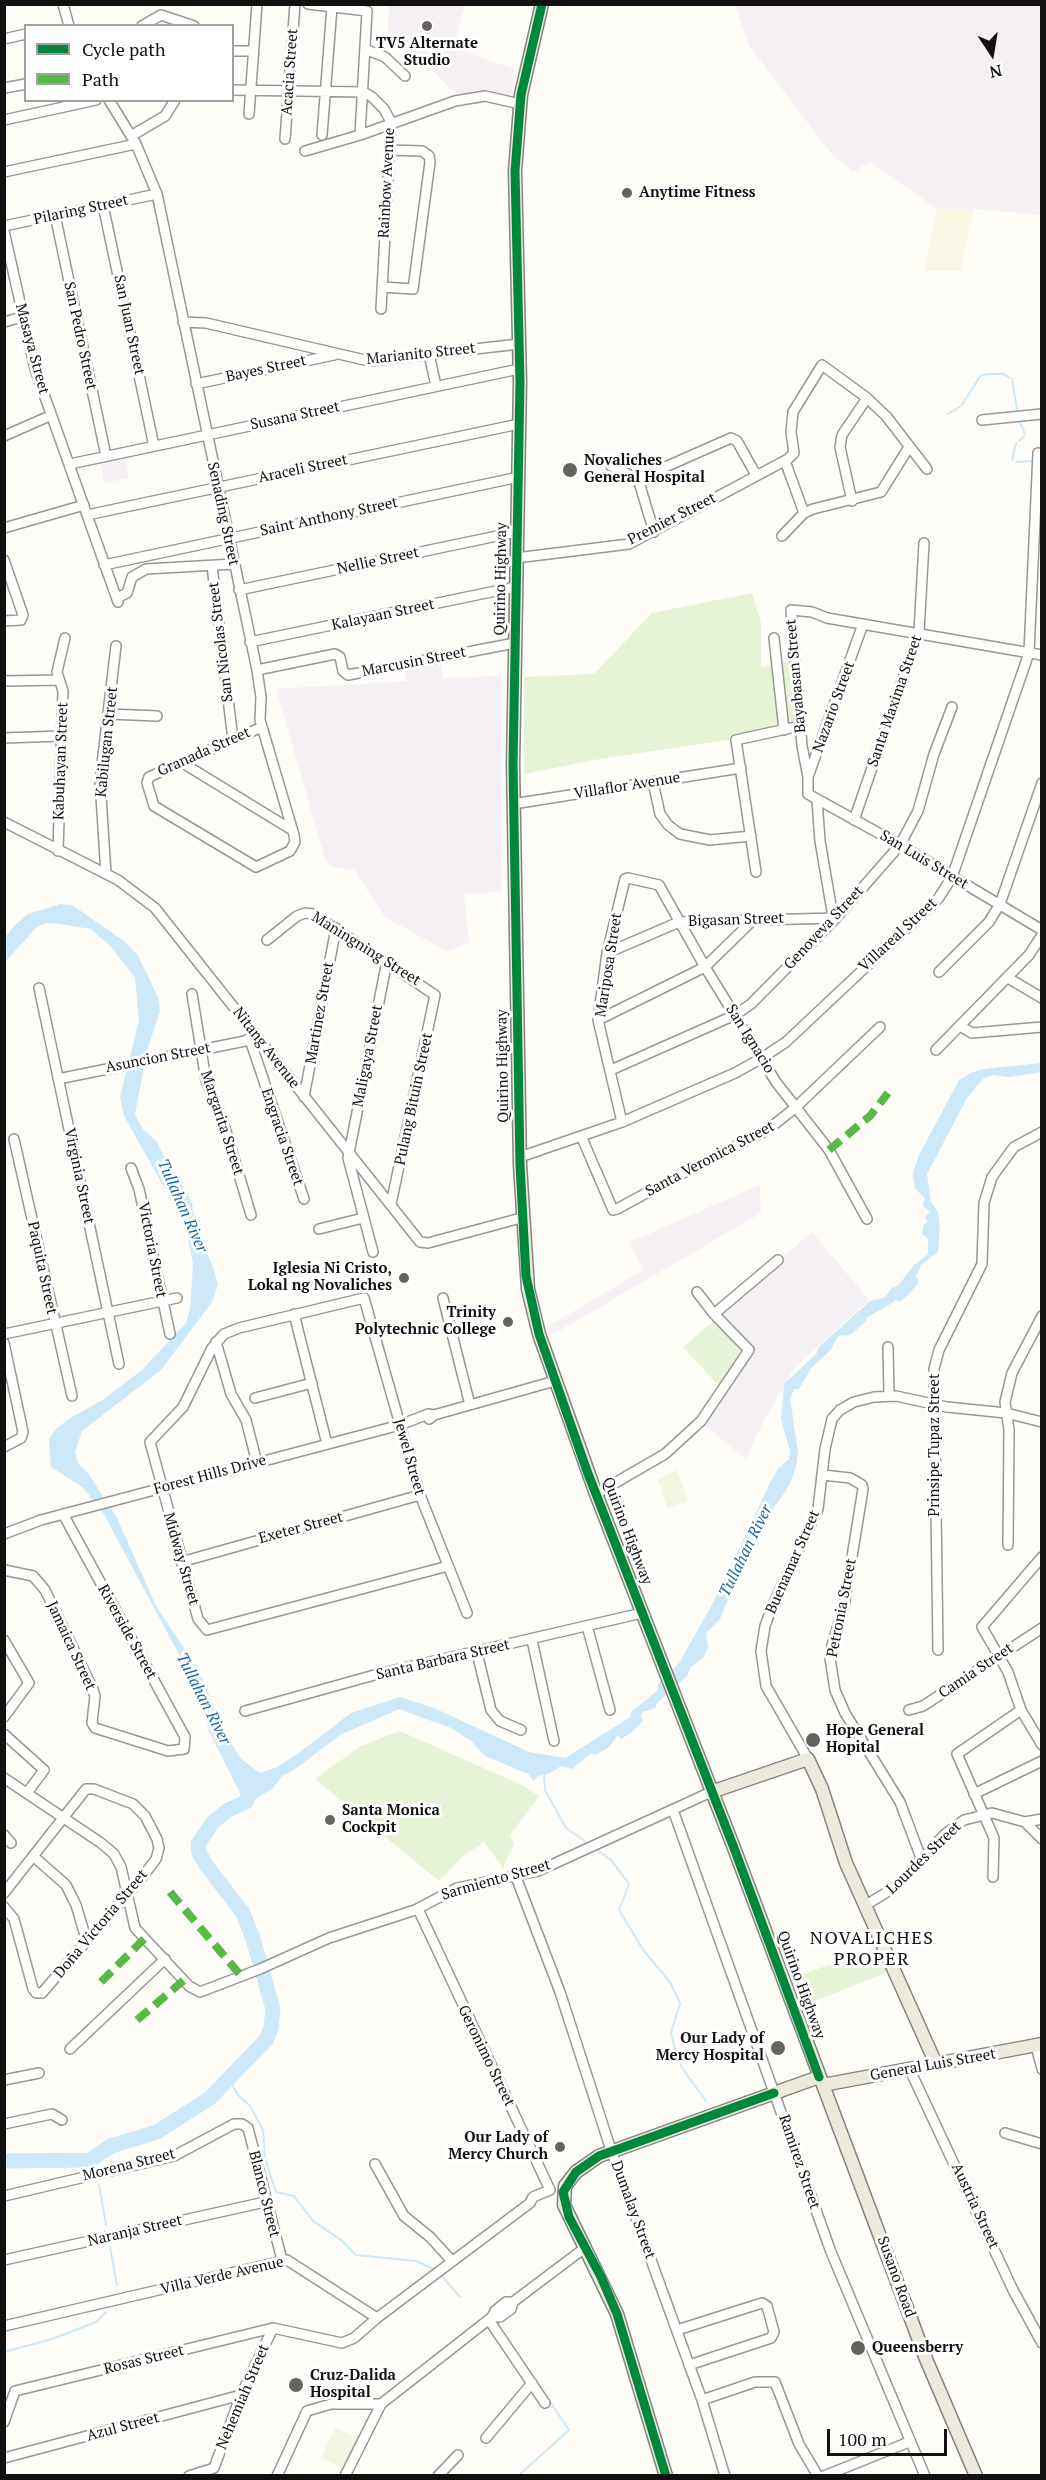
<!DOCTYPE html>
<html>
<head>
<meta charset="utf-8">
<style>
	body { margin:0 }
	#map { position:relative; width:1046px; height:2480px; overflow:hidden; background:#fdfcf7; font-family:"PT Serif",serif }
	canvas { display:block }
	.frame { position:absolute; inset:0; border:6px solid #111; pointer-events:none }
	.legend { position:absolute; left:24px; top:24px; width:210px; height:78px; box-sizing:border-box; background:#fff; border:2px solid #a0a0a0; margin:0; padding:8px 10px; list-style:none; font-size:18px; color:#111 }
	.legend li { display:flex; align-items:center; gap:12px; height:30px }
	.legend b { width:30px; border:2px solid #a0a0a0 }
	.north { position:absolute; left:962px; top:24px; width:60px; height:60px; -webkit-text-stroke:4px #fff; paint-order:stroke; rotate:168deg; font-size:16px; font-weight:700; line-height:24px; text-align:center; color:#111 }
	.north::after { content:''; display:block; margin:auto; width:21px; height:27px; background:#111; clip-path:polygon(50% 0,100% 100%,50% 72%,0 100%) }
	.scale { position:absolute; left:827px; top:2429px; width:120px; height:27px; box-sizing:border-box; border:3px solid #111; border-top:0; padding-left:8px; font-size:18px; line-height:21px; white-space:nowrap; color:#111; -webkit-text-stroke:4px #fff; paint-order:stroke }
</style>
</head>
<body>
<div id="map">
<canvas width="1046" height="2480"></canvas>
<div class="frame"></div>
<ul class="legend">
<li><b style="height:8px;background:#00873e"></b>Cycle path</li>
<li><b style="height:8px;background:#58b947"></b>Path</li>
</ul>
<div class="north">N</div>
<div class="scale">100 m</div>
</div>
<script>
const c = document.querySelector('canvas').getContext('2d');
c.lineJoin = 'round';
function paint(path, color) {
  c.fillStyle = color;
  c.fill(path, 'evenodd');
}
function shape(rows) {
  const path = new Path2D();
  for (const r of rows) {
    path.moveTo(r[0], r[1]);
    for (let i = 2; i < r.length; i += 2) path.lineTo(r[i], r[i + 1]);
  }
  return path;
}
function stroke(path, color, width, dash) {
  c.strokeStyle = color;
  c.lineWidth = width;
  c.lineCap = dash ? 'butt' : 'round';
  c.setLineDash(dash || []);
  c.stroke(path);
}
function drawText(font, color, halo, rows, align = 'center') {
  c.font = font + ' "PT Serif",serif';
  c.lineWidth = 6;
  c.setLineDash([]);
  c.textBaseline = 'middle';
  c.strokeStyle = halo;
  c.fillStyle = color;
  for (const [text, x, y, turn = 0] of rows) {
    c.save();
    c.translate(x, y);
    c.rotate((+turn || 0) * Math.PI / 180);
    c.textAlign = isNaN(turn) ? turn : align;
    if (halo) c.strokeText(text, 0, 0);
    c.fillText(text, 0, 0);
    c.restore();
  }
}
paint(shape([
	[389,5,465,5,453,48,515,69,510,99,483,92,459,96,388,30],
	[735,5,1041,5,1041,215,974,209,937,209,870,162,853,172,833,156,749,45],
	[125,457,129,478,104,483,100,462],
	[440,659,443,678,501,676,501,892,464,894,469,943,446,951,385,917,354,870,331,867,325,859,276,689,406,681,404,665],
	[760,1185,761,1213,552,1335,549,1326,643,1270,630,1242],
	[812,1232,869,1300,794,1368,761,1426,746,1459,704,1425,754,1350,717,1313]
]), '#f5f0f3');
paint(shape([
	[937,209,974,209,960,271,924,271]
]), '#f9f7e4');
paint(shape([
	[752,593,761,623,761,667,792,660,800,729,594,760,524,774,524,677,594,674,652,613],
	[716,1319,748,1349,720,1387,683,1347],
	[400,1731,522,1785,539,1796,510,1835,514,1843,503,1868,484,1842,463,1856,439,1881,315,1779,361,1746],
	[877,1948,887,1972,812,2002,803,1974]
]), '#e7f3d7');
paint(shape([
	[677,1470,688,1501,667,1508,658,1479],
	[335,2428,358,2438,344,2469,321,2458]
]), '#f0f6e1');
paint(shape([
	[60,904,72,905,124,941,137,954,158,997,160,1011,148,1047,135,1114,142,1128,156,1141,174,1175,187,1192,192,1204,196,1227,213,1267,218,1285,212,1302,161,1370,82,1431,75,1452,78,1463,88,1473,117,1518,156,1606,201,1674,222,1727,240,1758,260,1773,277,1767,300,1752,351,1713,400,1697,434,1708,529,1752,565,1758,629,1718,632,1711,657,1691,658,1684,679,1663,714,1601,770,1483,778,1469,789,1459,790,1451,781,1419,784,1384,816,1354,819,1347,870,1301,884,1298,893,1287,898,1286,914,1265,928,1254,928,1239,922,1234,924,1224,928,1222,925,1217,930,1212,923,1206,925,1198,915,1189,913,1173,919,1155,959,1080,970,1073,984,1069,1041,1063,1041,1072,1009,1077,993,1075,984,1078,967,1098,927,1174,931,1202,938,1212,940,1228,938,1252,921,1265,916,1277,919,1282,906,1297,899,1302,895,1299,894,1302,866,1318,867,1320,850,1335,838,1336,831,1350,812,1367,799,1389,794,1389,790,1398,798,1453,796,1467,789,1486,765,1521,758,1544,737,1578,720,1619,706,1633,708,1647,703,1658,691,1667,687,1676,657,1703,655,1708,643,1712,641,1716,643,1720,632,1732,621,1739,618,1735,608,1748,595,1755,591,1753,572,1769,561,1766,550,1773,538,1776,534,1781,528,1774,485,1756,471,1741,451,1728,399,1709,340,1735,294,1770,282,1776,273,1788,251,1802,246,1802,242,1797,210,1733,190,1675,101,1509,82,1487,51,1467,49,1440,54,1431,67,1420,104,1399,142,1370,186,1323,190,1309,193,1264,188,1238,177,1210,124,1116,120,1097,139,1021,135,977,110,946,91,929,59,924,46,923,37,927,5,962,4,939,15,925,28,914]
]), '#cde8f7');
stroke(shape([
	[948,414,961,406,981,375,992,374,1003,374,1012,379,1018,415],
	[1019,420,1025,434],
	[1019,441,1024,437],
	[1012,460,1016,443],
	[1017,462,1033,461],
	[544,1771,545,1790,566,1828,589,1844],
	[594,1848,611,1860,629,1884,619,1910,644,1951,670,1982,680,2003,671,2033,676,2053,682,2068,706,2101],
	[229,2079,238,2095,250,2106,263,2130,265,2158,276,2192,294,2196,313,2221,341,2240,356,2255,416,2261,436,2270],
	[90,2160,96,2171],
	[99,2185,106,2225],
	[110,2247,117,2285],
	[440,2274,460,2297],
	[4,2352,52,2339,96,2322,106,2312],
	[518,2476,569,2430,531,2374]
]), '#cde8f7', 2);
stroke(shape([
	[4,2161,90,2160,111,2146,157,2132,210,2098,266,2040,271,2028,273,2009,253,1939,243,1913,206,1865,199,1853,198,1844,213,1822,228,1810,246,1802,252,1785]
]), '#cde8f7', 15);
const minor = shape([
	[63,4,69,26],
	[308,4,367,11,360,135],
	[142,26,161,15,194,26],
	[4,39,26,34],
	[367,50,385,57,405,76],
	[232,51,252,51],
	[4,88,26,84],
	[232,90,364,92,372,97,384,109,391,122,381,309],
	[109,100,136,144,157,194,257,670,261,697,260,720,294,835,295,842,290,851,256,867,154,806,147,783,149,777,262,727],
	[249,114,257,4],
	[4,120,96,100],
	[322,135,332,7],
	[131,136,165,116,175,100],
	[285,139,295,4],
	[305,151,360,135,455,101,485,96,520,104],
	[4,172,136,144],
	[103,205,154,446],
	[55,215,106,456],
	[4,226,157,194],
	[4,231,35,369,118,602],
	[382,287,413,289,430,162,429,156,422,151,389,150],
	[4,322,22,317],
	[183,322,206,323,369,361,519,344],
	[429,354,436,386],
	[196,384,334,355],
	[982,420,1042,414],
	[4,436,45,418],
	[785,461,804,513],
	[70,464,519,369],
	[611,466,638,479,654,532],
	[638,479,731,438,737,441,756,475],
	[852,501,840,447,842,435,867,398],
	[87,515,519,424],
	[4,528,84,505],
	[782,536,804,513,813,509,881,492,909,447],
	[516,558,629,544,788,459,794,453,791,432,793,412,822,365,867,398,886,416,927,469],
	[4,560,23,615,21,620,4,621],
	[104,565,519,477],
	[212,566,233,740],
	[239,590,516,532],
	[117,598,127,593,132,577,146,569,234,564],
	[863,624,808,777,808,794,900,845,1042,930],
	[774,638,784,730],
	[250,642,515,587],
	[257,670,335,654,340,657,343,671,348,675,515,643],
	[4,681,59,680],
	[109,714,157,716],
	[4,738,62,736],
	[181,762,292,830],
	[808,777,802,746,791,610,812,612,827,618,1042,655],
	[653,782,660,814,668,825,680,834,710,840,751,836],
	[817,800,820,841,833,917],
	[513,804,741,768],
	[854,820,919,632,924,543],
	[4,822,118,880,155,908,420,1242,428,1243,521,1218],
	[58,851,63,691,57,672,65,638],
	[756,872,736,740,800,726],
	[106,874,100,781,116,646],
	[267,940,297,916,305,913,313,914,435,995,391,1204],
	[607,953,679,922,836,918],
	[939,972,989,922,1000,904,1042,783],
	[1008,978,1042,998],
	[39,988,119,1364],
	[192,994,206,1080,225,1128,251,1215],
	[598,1020,705,967,754,919],
	[960,1026,972,1033,1042,1027],
	[250,1040,304,1199],
	[936,1050,1029,955,1042,935],
	[611,1070,735,1015,751,1004,836,918,900,845,918,811,934,754,952,707],
	[58,1079,245,1041,256,1035],
	[304,1097,336,928],
	[622,1122,598,1020,607,953,625,879,628,878,659,885,705,967,776,1082,829,1150,867,1219],
	[582,1138,613,1210,617,1209,696,1166,766,1131,795,1108,880,1027],
	[14,1139,72,1396],
	[520,1157,622,1122,735,1073,762,1058,786,1042,938,899,952,877,1029,653,1038,453],
	[131,1168,139,1189,170,1334],
	[319,1229,363,1218],
	[373,1252,348,1158,387,961],
	[443,1298,470,1405],
	[294,1314,327,1444],
	[714,1314,778,1260],
	[4,1334,177,1298],
	[216,1342,231,1394,246,1420,257,1463],
	[4,1343,23,1432,21,1438,4,1447],
	[888,1347,889,1396],
	[255,1398,312,1383],
	[429,1419,434,1415,555,1381],
	[823,1475,850,1478,862,1485,863,1489,844,1606,832,1645,830,1658,835,1690,845,1713,900,1802,921,1858],
	[596,1494,665,1454,701,1421,749,1350,714,1314,697,1292],
	[4,1534,41,1520,400,1425,428,1414,434,1415],
	[1008,1545,1009,1430,1005,1402,1012,1373,1042,1316],
	[1042,1557,982,1627,1008,1672,1021,1710,1042,1745],
	[181,1562,420,1495],
	[448,1566,207,1630,198,1619,150,1442,183,1407,212,1348,224,1334,239,1328,364,1298,420,1495,467,1613],
	[4,1570,33,1576,45,1590,92,1687,95,1696,92,1723,95,1728,168,1751,184,1749,185,1737,63,1514],
	[587,1626,610,1710],
	[4,1640,29,1683,4,1717],
	[532,1640,554,1741],
	[938,1650,934,1369,939,1350,982,1264,984,1203,992,1177,1014,1147,1042,1132],
	[477,1653,491,1710,500,1721,521,1730],
	[909,1710,923,1706,1042,1628],
	[245,1711,378,1674,642,1613],
	[4,1734,44,1770,27,1793],
	[808,1759,766,1686,761,1651,765,1626,772,1607,818,1509,825,1449,832,1419,840,1410,854,1402,874,1397,896,1396,947,1407,1006,1413,1042,1422],
	[4,1778,101,1843,114,1854,121,1867,135,1928,189,1986,200,1992,260,1969,329,1938,415,1910,457,1888,538,1871,711,1792],
	[974,1794,1042,1761],
	[673,1810,831,2252,925,2476],
	[1025,1822,1042,1839],
	[4,1835,11,1843],
	[33,1856,66,1885,76,1905,87,1942],
	[516,1877,560,1992,611,2150,702,2400,725,2476],
	[993,1877,994,1838,957,1754,1021,1710],
	[4,1893,86,1789,94,1789,133,1804,145,1816,157,1839,159,1848,156,1859,147,1871,42,1993,36,1993,33,1989,14,1919,4,1907],
	[866,1905,895,1887,945,1834,964,1820,992,1813,1025,1822,1042,1819],
	[418,1909,550,2190],
	[1036,2046,1042,2069],
	[70,2049,165,1959],
	[909,2068,1013,2290,1042,2343],
	[4,2080,39,2073],
	[4,2124,52,2114,62,2120],
	[1005,2133,1042,2144],
	[375,2164,404,2216,430,2237,452,2261],
	[4,2196,174,2156,234,2124,242,2124,248,2128,282,2260],
	[4,2260,265,2202],
	[492,2317,500,2317,511,2309,513,2302],
	[489,2320,545,2403],
	[4,2326,287,2260,377,2318,530,2203,533,2197,550,2190],
	[677,2330,762,2303,767,2306,774,2332,771,2338,689,2365],
	[702,2400,755,2382,775,2382,799,2444,818,2476],
	[4,2422,15,2391,273,2328],
	[486,2438,532,2383],
	[4,2458,241,2395],
	[189,2476,214,2468,241,2395,273,2328,342,2343,354,2338,377,2318],
	[277,2476,307,2411,331,2404,381,2404,492,2317,495,2311,506,2302,513,2302,586,2247],
	[345,2476,381,2404],
	[438,2476,458,2455],
	[824,2476,909,2442]
]);
const major = shape([
	[542,4,521,95,515,171,520,382,513,764,520,1165,528,1289,539,1334,596,1494,734,1848,926,2359,976,2476],
	[711,1792,808,1759,822,1789,846,1863,936,2064],
	[823,2085,1042,2044],
	[666,2476,617,2314,564,2205,565,2186,576,2172,599,2156,819,2077]
]);
stroke(minor, '#979795', 12);
stroke(major, '#858482', 15);
stroke(minor, '#fffffe', 9);
stroke(major, '#ede9dc', 12);
stroke(shape([
	[829,1150,870,1116,888,1093],
	[170,1892,242,1977],
	[101,1982,145,1938],
	[137,2020,184,1980]
]), '#58b947', 8, [15, 8]);
stroke(shape([
	[542,4,521,95,515,171,520,382,513,764,520,1165,526,1276,539,1334,587,1471,734,1848,819,2077],
	[666,2476,617,2314,601,2277,569,2217,563,2192,576,2172,599,2156,774,2093]
]), '#00873e', 9);
for (const [x, y, r, color] of [
	[427,26,6,"#646362"],
	[627,193,6,"#646362"],
	[570,470,8,"#646362"],
	[404,1278,6,"#646362"],
	[508,1322,6,"#646362"],
	[813,1740,8,"#646362"],
	[330,1820,6,"#646362"],
	[778,2048,8,"#646362"],
	[560,2147,6,"#646362"],
	[858,2348,8,"#646362"],
	[296,2385,8,"#646362"]
]) {
  const dot = new Path2D();
  dot.arc(x, y, r, 0, 2 * Math.PI);
  c.fillStyle = color;
  c.fill(dot);
  stroke(dot, '#fff', 2);
}
drawText('bold 15px', '#111', '#fff', [
	["TV5 Alternate",427,44,"center"],
	["Studio",427,61,"center"],
	["Anytime Fitness",639,193],
	["Novaliches",584,461],
	["General Hospital",584,478],
	["Iglesia Ni Cristo,",392,1269,"right"],
	["Lokal ng Novaliches",392,1286,"right"],
	["Trinity",496,1313,"right"],
	["Polytechnic College",496,1330,"right"],
	["Hope General",826,1731],
	["Hopital",826,1748],
	["Santa Monica",342,1811],
	["Cockpit",342,1828],
	["Our Lady of",764,2039,"right"],
	["Mercy Hospital",764,2056,"right"],
	["Our Lady of",548,2138,"right"],
	["Mercy Church",548,2155,"right"],
	["Queensberry",872,2348],
	["Cruz-Dalida",310,2376],
	["Hospital",310,2393]
], 'left');
drawText('15px', '#111', '#fff', [
	["Acacia Street",290,72,-86],
	["Rainbow Avenue",387,183,-87],
	["Pilaring Street",81,210,-12],
	["San Juan Street",129,325,78],
	["San Pedro Street",80,336,78],
	["Masaya Street",32,349,75],
	["Marianito Street",421,354,-6],
	["Bayes Street",266,369,-12],
	["Susana Street",295,416,-12],
	["Araceli Street",303,469,-12],
	["Senading Street",223,514,78],
	["Saint Anthony Street",329,517,-12],
	["Premier Street",672,519,-27],
	["Nellie Street",378,561,-12],
	["Quirino Highway",501,579,-89],
	["Kalayaan Street",383,615,-12],
	["San Nicolas Street",221,642,-97],
	["Marcusin Street",414,662,-11],
	["Bayabasan Street",796,676,-95],
	["Santa Maxima Street",895,701,-71],
	["Nazario Street",834,707,-70],
	["Kabilugan Street",107,742,-84],
	["Granada Street",204,752,-24],
	["Kabuhayan Street",61,761,-88],
	["Villaflor Avenue",627,786,-9],
	["San Luis Street",924,860,31],
	["Bigasan Street",736,920,-2],
	["Genoveva Street",824,928,-47],
	["Villareal Street",898,935,-43],
	["Maningning Street",366,949,32],
	["Mariposa Street",609,965,-81],
	["Martinez Street",320,1013,-80],
	["San Ignacio",750,1039,58],
	["Nitang Avenue",266,1048,52],
	["Maligaya Street",368,1056,-79],
	["Asuncion Street",158,1058,-11],
	["Quirino Highway",503,1066,-91],
	["Pulang Bituin Street",414,1099,-78],
	["Margarita Street",222,1123,72],
	["Engracia Street",282,1137,71],
	["Santa Veronica Street",710,1159,-28],
	["Virginia Street",79,1176,78],
	["Victoria Street",152,1250,79],
	["Paquita Street",42,1268,78],
	["Prinsipe Tupaz Street",935,1445,-90],
	["Jewel Street",409,1457,74],
	["Forest Hills Drive",210,1475,-15],
	["Exeter Street",301,1528,-15],
	["Quirino Highway",627,1531,69],
	["Midway Street",181,1559,74],
	["Buenamar Street",793,1562,-66],
	["Petronia Street",842,1608,-79],
	["Riverside Street",127,1632,61],
	["Jamaica Street",71,1646,65],
	["Santa Barbara Street",443,1660,-13],
	["Camia Street",976,1671,-34],
	["Lourdes Street",924,1858,-44],
	["Sarmiento Street",496,1880,-16],
	["Doña Victoria Street",101,1924,-50],
	["Quirino Highway",801,1985,70],
	["Geronimo Street",486,2056,64],
	["General Luis Street",933,2065,-10],
	["Ramirez Street",799,2162,71],
	["Morena Street",129,2165,-14],
	["Blanco Street",264,2194,76],
	["Austria Street",975,2206,65],
	["Dumalay Street",633,2210,70],
	["Naranja Street",135,2231,-13],
	["Villa Verde Avenue",222,2276,-13],
	["Susano Road",896,2277,70],
	["Rosas Street",144,2360,-14],
	["Nehemiah Street",243,2397,-67],
	["Azul Street",123,2427,-15]
]);
drawText('italic 16px', '#1768a6', '#fff', [
	["Tullahan River",182,1206,66],
	["Tullahan River",746,1551,-64],
	["Tullahan River",203,1699,63]
]);
c.letterSpacing = '1.5px';
drawText('18px', '#111', '#fff', [
	["NOVALICHES",872,1939],
	["PROPER",872,1960]
]);
c.letterSpacing = '0px';
</script>
</body>
</html>
